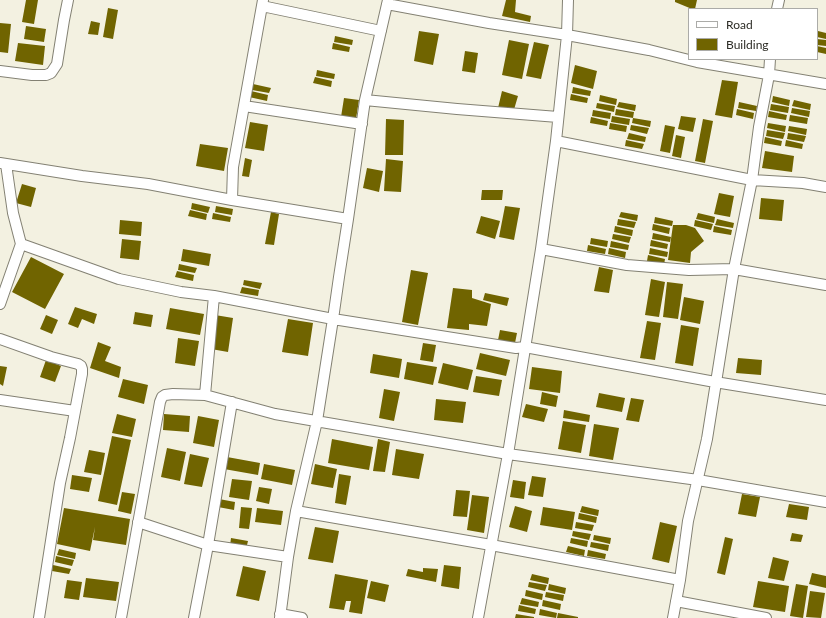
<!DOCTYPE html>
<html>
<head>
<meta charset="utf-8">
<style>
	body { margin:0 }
	#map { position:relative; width:826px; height:618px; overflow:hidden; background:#f3f1e1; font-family:Lato,sans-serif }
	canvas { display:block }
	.legend { position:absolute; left:688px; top:8px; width:130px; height:52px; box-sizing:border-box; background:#fff; border:1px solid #ababa8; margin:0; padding:5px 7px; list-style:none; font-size:12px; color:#2d2c26 }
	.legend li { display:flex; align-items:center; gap:8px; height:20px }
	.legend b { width:20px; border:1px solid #ababa8 }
</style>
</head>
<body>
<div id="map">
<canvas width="826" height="618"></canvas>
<ul class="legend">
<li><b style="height:5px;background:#fff"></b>Road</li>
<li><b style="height:11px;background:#706400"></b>Building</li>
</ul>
</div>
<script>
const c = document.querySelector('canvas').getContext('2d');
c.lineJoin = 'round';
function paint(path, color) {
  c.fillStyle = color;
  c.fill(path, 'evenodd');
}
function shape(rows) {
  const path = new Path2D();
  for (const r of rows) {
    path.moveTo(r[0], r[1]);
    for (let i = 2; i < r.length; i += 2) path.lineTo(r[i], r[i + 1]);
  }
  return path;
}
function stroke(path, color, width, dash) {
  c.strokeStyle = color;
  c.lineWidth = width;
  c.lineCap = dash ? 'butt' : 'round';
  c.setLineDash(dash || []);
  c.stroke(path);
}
paint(shape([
	[26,0,38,0,34,24,22,22],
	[506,0,516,0,515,12,531,16,530,22,502,16],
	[675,0,697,0,695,9,692,9,675,2],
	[108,8,118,10,113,39,103,37],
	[91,21,100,23,98,35,88,34],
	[0,23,11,24,8,53,0,52],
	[26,26,46,29,44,42,24,39],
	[419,31,439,34,433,65,414,61],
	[818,31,826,33,826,39,817,37],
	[335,36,353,40,352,45,334,42],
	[817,39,826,40,826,46,817,45],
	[509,40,529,44,522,79,502,75],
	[534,42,549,45,541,79,526,76],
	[18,43,45,46,43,65,15,61],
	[333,43,350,47,349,52,332,49],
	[817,46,826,48,826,54,817,52],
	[465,51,478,53,475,73,462,71],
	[575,65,597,71,593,89,571,83],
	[317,70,335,74,334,79,316,76],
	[315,77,332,81,331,87,313,83],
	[722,80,738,82,732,118,715,115],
	[253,84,271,88,269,93,252,90],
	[573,87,591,91,590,96,572,93],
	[251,91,268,95,267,101,249,97],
	[502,91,518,96,513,113,498,108],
	[571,94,588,98,587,103,570,100],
	[600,95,617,99,616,105,599,101],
	[773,96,790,100,789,106,772,102],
	[344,98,359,100,356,119,341,117],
	[794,100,811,104,810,110,792,106],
	[619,102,636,105,635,111,617,107],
	[739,102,757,106,756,111,738,108],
	[597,103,615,106,614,112,596,108],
	[771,104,789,107,788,113,770,110],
	[792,108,810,111,809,117,791,113],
	[616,109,634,112,633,118,615,115],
	[737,109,754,113,753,119,736,115],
	[593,110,611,113,610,119,592,116],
	[769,111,787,115,786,120,768,117],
	[790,115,808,118,807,124,789,121],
	[612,116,630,119,629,125,611,122],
	[681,116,696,118,693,132,678,129],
	[591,117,608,121,607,126,590,123],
	[633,118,651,121,650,127,632,123],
	[386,119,404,120,403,155,385,155],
	[703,119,713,121,705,163,695,161],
	[250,122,268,125,264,151,245,148],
	[610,123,627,126,626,132,609,129],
	[768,123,786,126,785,132,767,128],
	[631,125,649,128,647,134,630,130],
	[665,125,675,127,670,153,660,151],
	[789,126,807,129,806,135,788,131],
	[767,130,785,133,783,139,766,136],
	[629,133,646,137,645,142,627,139],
	[788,133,806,136,804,142,787,139],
	[676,135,685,137,681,158,672,156],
	[765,137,782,141,781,146,764,143],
	[626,140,644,144,642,149,625,146],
	[786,140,803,144,802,149,785,146],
	[200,144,228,148,224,171,196,166],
	[765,151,794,156,792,172,762,168],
	[245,158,252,160,249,177,242,176],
	[386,159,403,161,401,192,384,191],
	[367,168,383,171,379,192,363,188],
	[22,184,36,188,31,207,16,203],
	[482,190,503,190,502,200,481,200],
	[719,193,734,196,730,217,714,214],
	[761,198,784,200,782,221,759,219],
	[192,203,210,207,208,213,191,209],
	[216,206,233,209,232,215,215,212],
	[505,206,520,208,514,240,499,237],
	[190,210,207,214,206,220,188,216],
	[271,212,279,214,274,245,265,244],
	[621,212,638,215,637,221,619,217],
	[213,213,231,217,230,222,212,219],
	[698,213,715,217,714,223,696,219],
	[481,216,500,221,495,239,476,233],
	[655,217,673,221,672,226,654,223],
	[618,219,636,222,634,228,617,225],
	[717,219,734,223,733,228,715,225],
	[120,220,142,222,141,236,119,234],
	[695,220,713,224,711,230,694,226],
	[653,224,670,228,669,234,652,230],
	[673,225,686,225,695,228,704,241,691,252,690,263,668,260],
	[615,226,633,230,632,236,614,232],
	[714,226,732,230,731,235,713,232],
	[653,233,671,237,670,242,652,239],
	[613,234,631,237,629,243,612,239],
	[591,238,608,241,607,247,590,244],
	[122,239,141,241,139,260,120,258],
	[651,240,668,244,667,249,650,246],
	[611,241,629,245,628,250,610,247],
	[588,245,606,249,605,254,587,251],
	[609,248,626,252,625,258,608,254],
	[650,248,668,252,667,257,649,254],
	[183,249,211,254,209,266,181,261],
	[648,255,665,259,664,265,647,261],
	[31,257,64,274,45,309,12,292],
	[179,264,197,268,195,273,178,270],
	[599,267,613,270,609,293,594,291],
	[411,270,428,273,418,325,402,322],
	[177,271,194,275,193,281,175,277],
	[651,279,665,282,659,317,645,315],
	[244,280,262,283,260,289,243,285],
	[667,282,683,284,678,319,663,317],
	[242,287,259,290,258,296,240,293],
	[453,288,472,290,472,298,491,304,487,326,469,324,469,330,447,328],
	[485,293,509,298,507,306,483,300],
	[684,297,704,301,700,324,680,320],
	[75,307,97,314,94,324,82,319,78,328,68,324],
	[170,308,204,314,200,335,166,329],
	[135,312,153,315,151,327,133,324],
	[46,315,58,320,52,334,40,329],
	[215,315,233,318,228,352,211,349],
	[288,319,313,323,308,356,282,352],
	[647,321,661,323,655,360,640,358],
	[681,325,699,328,693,366,675,363],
	[500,330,517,333,515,343,498,340],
	[178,338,199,341,195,366,175,363],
	[98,342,111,347,105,361,121,367,119,378,90,368],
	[423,343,436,345,433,362,420,360],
	[480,353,510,360,506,376,476,369],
	[373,354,402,359,399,378,370,373],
	[738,358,762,360,761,375,736,373],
	[46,360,61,366,55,382,40,377],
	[407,362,437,367,433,385,404,379],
	[443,363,473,370,468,390,438,383],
	[0,366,7,367,3,386,0,384],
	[532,367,562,371,560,393,529,389],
	[476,376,502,380,499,396,473,392],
	[123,379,148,385,144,404,118,397],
	[384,389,400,392,394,421,379,418],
	[542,392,558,396,556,407,540,404],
	[599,393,625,398,622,412,596,407],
	[631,398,644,400,639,422,626,420],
	[436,399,466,402,463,423,434,420],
	[526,404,548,409,544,422,522,417],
	[564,410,590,415,589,422,563,418],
	[117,414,136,419,132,437,112,433],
	[164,414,190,416,189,432,163,430],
	[198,416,219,420,214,447,193,443],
	[563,421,586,425,581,453,558,449],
	[594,424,619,428,613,460,589,456],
	[112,436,131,440,117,505,98,501],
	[332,439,373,447,369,470,328,463],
	[378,439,390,442,385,472,373,471],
	[167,448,186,452,180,481,161,477],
	[396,449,424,454,419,479,392,475],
	[89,450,105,453,101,475,84,472],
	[190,454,209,458,202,487,184,484],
	[227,457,260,463,258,475,224,469],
	[264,464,295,470,292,485,261,479],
	[315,464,337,469,333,488,311,484],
	[339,474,351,476,346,505,335,503],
	[72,475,92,478,89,492,70,489],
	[532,476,546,478,543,497,528,495],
	[232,479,252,481,249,500,229,497],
	[513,480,526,482,524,499,510,497],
	[259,487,272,489,269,504,256,501],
	[456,490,470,491,467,517,453,516],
	[122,492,135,494,131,514,118,511],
	[742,494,760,497,756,517,738,514],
	[472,495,489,497,484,533,467,530],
	[219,499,235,502,234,510,218,507],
	[789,504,809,507,807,520,786,517],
	[515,506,532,511,527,532,509,527],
	[582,506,599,510,598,516,580,512],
	[241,507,252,508,249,529,239,528],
	[543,507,575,512,572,530,540,525],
	[64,508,130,519,126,545,93,540,95,527,90,551,57,544],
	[257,508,283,511,281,525,255,522],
	[579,513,597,517,596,523,578,519],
	[576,522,594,525,592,531,575,528],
	[660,522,677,526,669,563,652,559],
	[315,527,339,531,333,563,308,559],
	[573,531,591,534,589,540,572,536],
	[792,533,803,535,801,542,790,541],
	[594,535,611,538,610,544,593,540],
	[725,537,733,539,725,575,717,573],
	[231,538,248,541,246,549,230,546],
	[571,538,588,541,587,547,570,543],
	[591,542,609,545,608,551,590,547],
	[568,546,585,550,584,556,566,552],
	[59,549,76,553,75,559,57,555],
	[588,550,606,554,605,559,587,556],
	[56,556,74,560,72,566,55,562],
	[773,557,789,561,784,581,768,578],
	[53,565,71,569,69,574,52,571],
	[444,565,461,567,459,589,441,586],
	[243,566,266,571,259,601,236,596],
	[423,568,438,569,436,582,406,576,408,569,423,572],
	[812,573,826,576,826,588,809,584],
	[335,574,368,580,362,614,349,612,351,601,346,601,344,610,329,608],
	[532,574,549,578,548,584,530,580],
	[86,578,119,582,116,601,83,597],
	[67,580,82,582,79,600,64,598],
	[371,581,389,585,385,602,367,598],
	[758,581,789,586,785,612,753,607],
	[529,582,547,585,545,591,528,587],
	[549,584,566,588,565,594,548,590],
	[796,584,808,586,803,618,790,616],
	[526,590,543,594,542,600,525,596],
	[810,591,825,593,821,618,806,617],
	[546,592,564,595,563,601,545,597],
	[522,598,539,602,538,607,520,604],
	[543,600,561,604,560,610,542,606],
	[519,605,536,609,535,614,518,611],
	[540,609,557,613,556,618,539,615],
	[558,613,578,617,578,618,557,618],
	[516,614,534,617,534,618,515,618]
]), '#706400');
const street = shape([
	[387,4,489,23,567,35,649,50,697,62,826,84],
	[262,6,381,31],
	[777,9,779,0],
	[0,71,32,75,46,75,51,73,57,64,64,20,68,0],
	[365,100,457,109,558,117],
	[244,106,362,124],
	[556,141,752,180,803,183,826,187],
	[0,163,82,176,148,184,232,200,348,219],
	[232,200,233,167,263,0],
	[21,244,119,279,181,292,214,296,333,319,516,348,525,347,715,382,826,400],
	[541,249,627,265,689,270,734,269,826,285],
	[0,304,21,244,13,213,6,164],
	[0,339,51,357,78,364,81,366,82,369,82,374,70,438,60,483,39,618],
	[205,395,214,296],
	[0,400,75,411],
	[296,511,491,545,680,580],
	[138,522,208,545,288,557],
	[676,601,766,618],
	[280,614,302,618],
	[121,618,160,402,162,397,165,395,173,394,205,395,275,414,508,454,698,480,826,502],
	[194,618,208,545,232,402],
	[280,618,288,557,296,511,317,421,333,319,339,277,348,219,365,100,388,0],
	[478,618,508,454,541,249,556,141,567,35,568,0],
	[673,618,680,580,688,521,707,439,734,269,752,180,759,127,769,75,770,59]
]);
stroke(street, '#838173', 12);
stroke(street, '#fff', 10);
</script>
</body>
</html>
